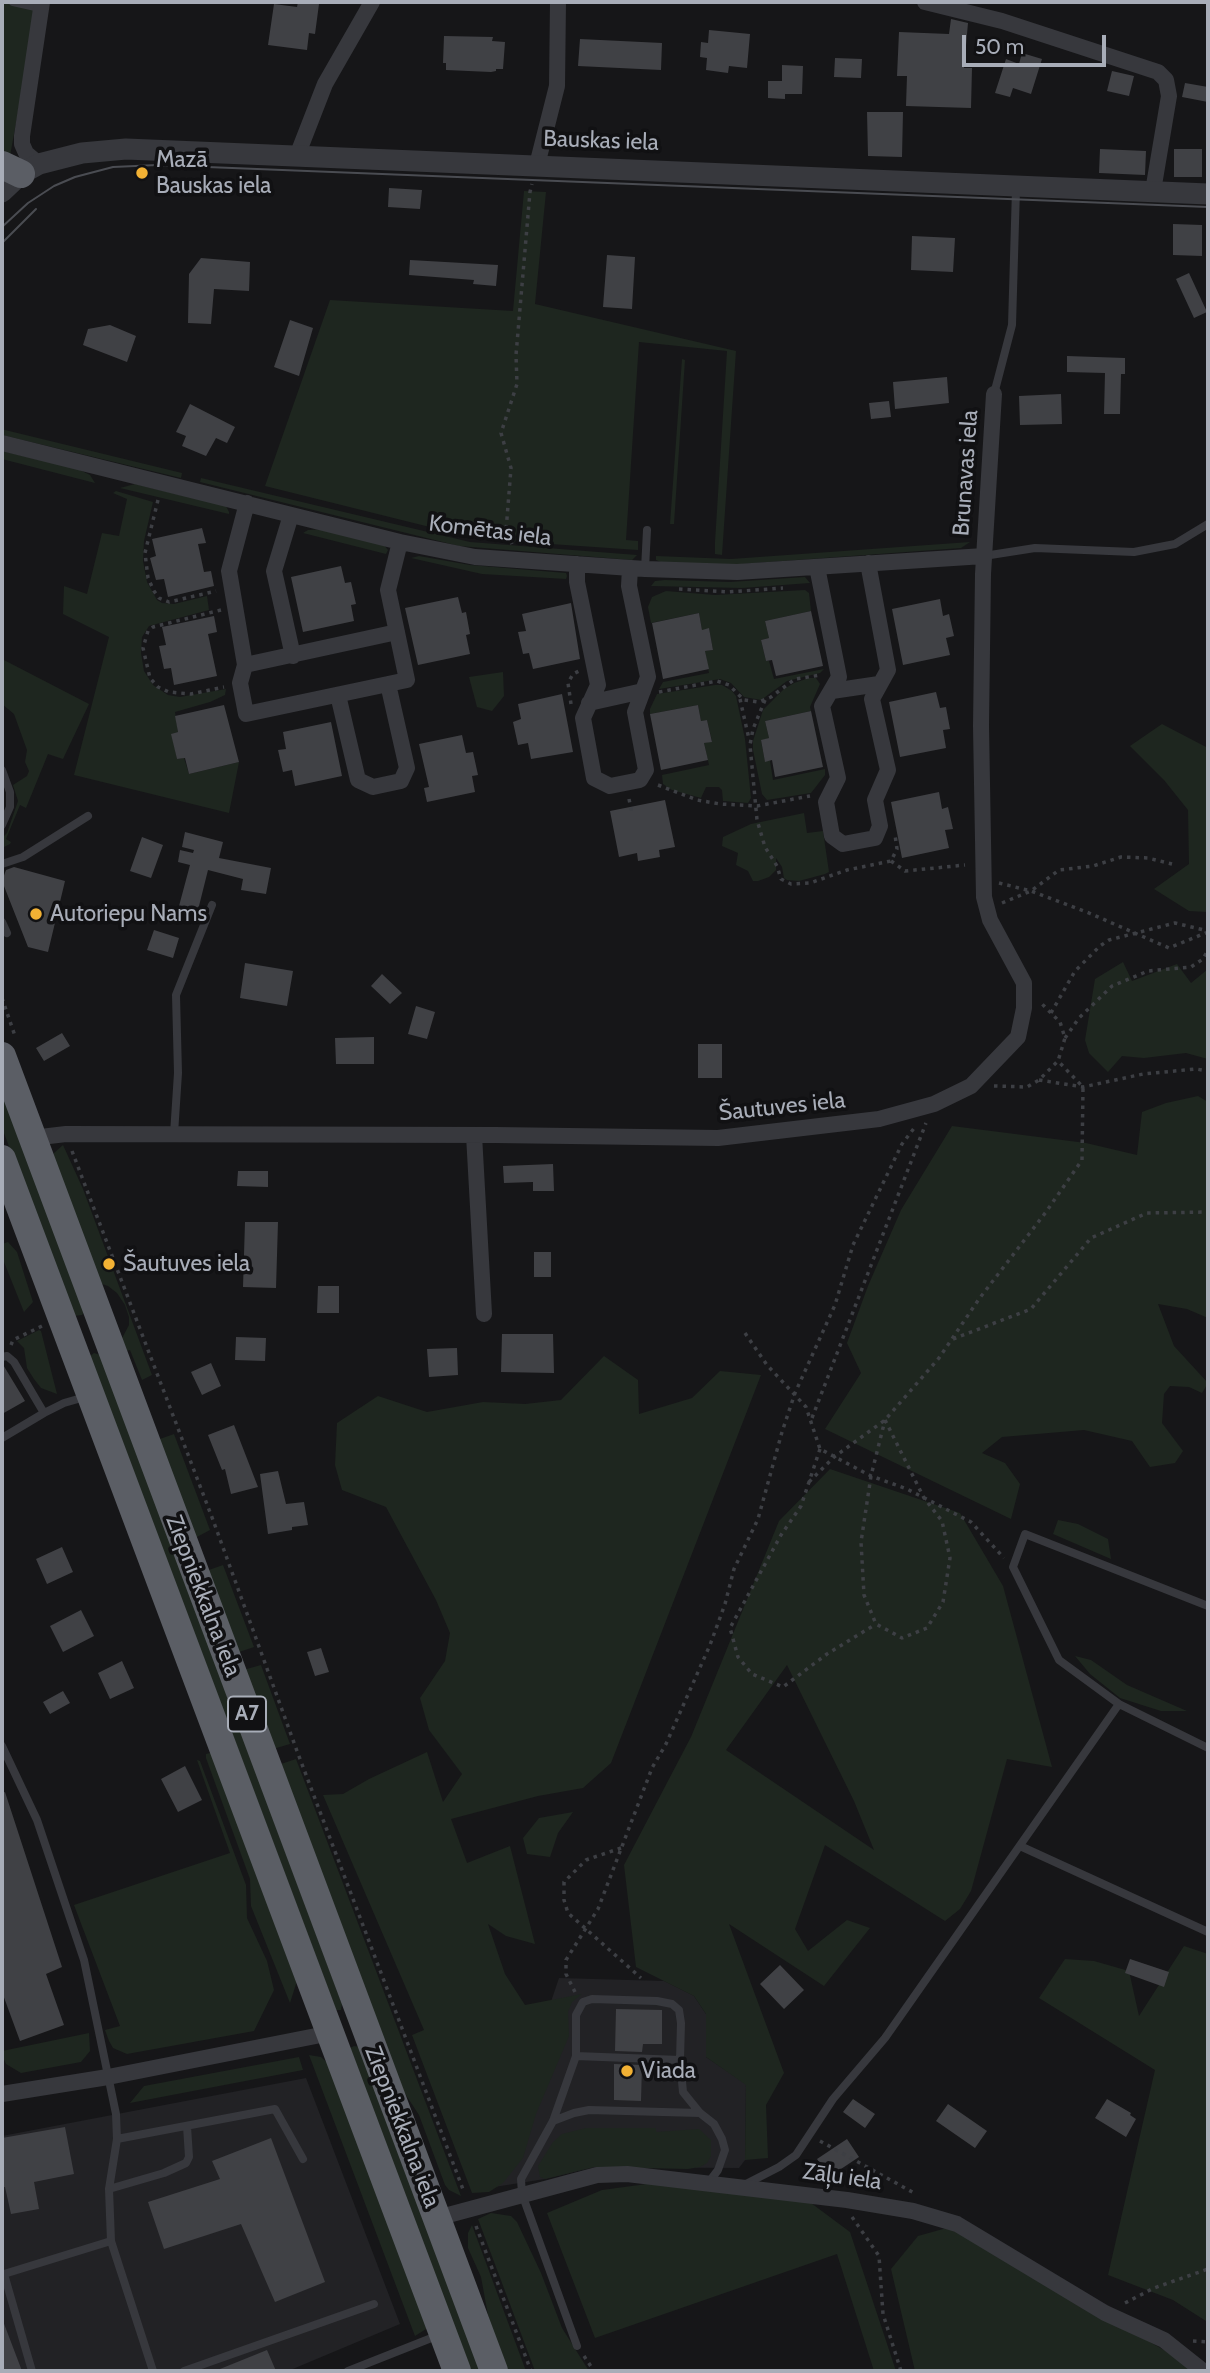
<!DOCTYPE html>
<html>
<head>
<meta charset="utf-8">
<style>
	body { margin:0 }
	#map { position:relative; width:1210px; height:2373px; overflow:hidden; background:#161618; font-family:Cabin,sans-serif }
	canvas { display:block }
	.frame { position:absolute; inset:0; border:4px solid #a8adb8; pointer-events:none }
	.scale { position:absolute; left:962px; top:35px; width:144px; height:32px; box-sizing:border-box; border:4px solid #a8adb8; border-top:0; padding-left:9px; font-size:21px; line-height:24px; white-space:nowrap; color:#a8adb8; -webkit-text-stroke:5px #111113; paint-order:stroke }
</style>
</head>
<body>
<div id="map">
<canvas width="1210" height="2373"></canvas>
<div class="frame"></div>
<div class="scale">50 m</div>
</div>
<script>
const c = document.querySelector('canvas').getContext('2d');
c.lineJoin = 'round';
function paint(path, color) {
  c.fillStyle = color;
  c.fill(path, 'evenodd');
}
function shape(rows) {
  const path = new Path2D();
  for (const r of rows) {
    path.moveTo(r[0], r[1]);
    for (let i = 2; i < r.length; i += 2) path.lineTo(r[i], r[i + 1]);
  }
  return path;
}
function stroke(path, color, width, dash) {
  c.strokeStyle = color;
  c.lineWidth = width;
  c.lineCap = dash ? 'butt' : 'round';
  c.setLineDash(dash || []);
  c.stroke(path);
}
function drawText(font, color, halo, rows, align = 'center') {
  c.font = font + ' Cabin,sans-serif';
  c.lineWidth = 7;
  c.setLineDash([]);
  c.textBaseline = 'middle';
  c.strokeStyle = halo;
  c.fillStyle = color;
  for (const [text, x, y, turn = 0] of rows) {
    c.save();
    c.translate(x, y);
    c.rotate((+turn || 0) * Math.PI / 180);
    c.textAlign = isNaN(turn) ? turn : align;
    if (halo) c.strokeText(text, 0, 0);
    c.fillText(text, 0, 0);
    c.restore();
  }
}
paint(shape([
	[559,1978,664,1981,694,1996,706,2014,706,2057,746,2084,745,2160,739,2168,594,2167,545,2179,488,2188],
	[306,2078,400,2324,288,2371,3,2371,2,2136]
]), '#222225');
paint(shape([
	[2,2,38,2,10,156,2,153],
	[524,191,546,192,535,304,736,351,722,555,715,554,715,542,727,351,639,342,626,540,638,541,638,550,478,539,265,486,330,300,513,311],
	[682,359,685,360,674,524,670,524],
	[2,429,5,430,182,473,181,478,2,435],
	[2,451,78,469,90,475,95,483,2,459],
	[201,478,470,542,637,555,632,560,459,546,200,482],
	[135,484,226,506,229,512,229,514,120,488],
	[116,491,153,502,144,541,143,561,147,582,157,600,162,603,174,604,207,596,209,610,149,626,142,637,141,653,144,671,153,685,168,695,180,697,226,689,225,695,210,702,175,712,178,732,172,734,177,759,184,758,189,774,239,762,229,813,74,775,109,637,63,614,64,586,87,594,102,533,119,536,127,499,113,493],
	[324,529,384,545,388,550,386,554,303,533,308,530],
	[970,542,961,548,728,565,663,563,656,560,656,556,731,559],
	[419,556,470,565,566,573,567,576,566,579,482,574,411,558],
	[805,577,810,583,742,588,651,586,655,581,665,580,730,582],
	[805,590,809,593,811,611,765,621,769,638,761,640,766,661,769,661,774,679,824,669,820,673,787,681,761,700,744,697,731,683,720,679,659,689,663,682,709,673,705,651,713,650,709,629,702,630,699,613,651,623,648,607,652,597,666,591,715,595],
	[2,659,89,704,63,759,48,754,26,808,20,805,6,839,11,842,10,844,2,848,2,838,7,833,18,801,13,785,27,776,29,771,25,762,27,750,14,714,2,704],
	[503,672,504,696,492,711,477,707,469,677],
	[809,678,816,678,820,684,810,707,811,711,765,721,769,738,761,741,765,761,770,761,773,780,825,769,825,775,811,793,767,800,762,794,753,750,753,741,763,710,784,689,794,683],
	[715,685,722,685,732,691,736,696,745,739,751,798,748,803,723,801,722,790,719,787,706,787,701,798,672,790,663,784,662,775,709,765,704,743,712,741,707,720,701,721,698,705,650,714,650,709,657,694],
	[1162,724,1208,748,1208,912,1189,911,1154,889,1189,864,1188,810,1164,780,1130,746],
	[804,813,807,833,823,831,829,872,825,874,799,881,787,880,784,878,782,867,776,858,776,870,769,877,758,881,753,881,748,871,736,865,738,853,722,846,723,837,751,824],
	[1123,962,1132,981,1177,964,1191,983,1208,969,1208,1059,1186,1053,1144,1058,1122,1056,1108,1072,1089,1053,1085,1040,1095,979],
	[2,1090,85,1311,82,1315,74,1316,2,1128],
	[1198,1096,1208,1102,1208,1318,1187,1309,1158,1304,1174,1346,1208,1383,1202,1393,1189,1387,1170,1386,1164,1394,1162,1423,1183,1451,1175,1463,1150,1467,1132,1441,1084,1430,1002,1437,982,1453,1005,1463,1020,1484,1011,1519,825,1429,861,1373,847,1343,868,1286,901,1210,952,1126,1086,1143,1137,1155,1142,1112,1166,1103],
	[63,1145,83,1189,152,1375,142,1380,130,1350,122,1352,119,1344,129,1325,129,1317,125,1305,117,1293,108,1286,99,1283,53,1164,54,1153],
	[8,1242,17,1252,33,1302,24,1312,2,1257,2,1244],
	[39,1330,41,1331,57,1394,41,1388,34,1379,27,1368,24,1348,17,1341],
	[94,1353,101,1355,342,2004,341,2010,336,2010,90,1356],
	[604,1356,638,1380,639,1414,692,1398,720,1371,761,1375,611,1763,583,1788,538,1796,451,1819,467,1863,510,1846,535,1944,506,1936,488,1924,505,1974,525,2005,582,1994,572,2002,568,2012,569,2036,536,2114,523,2158,503,2183,489,2192,472,2193,412,2035,424,2030,323,1795,343,1794,369,1779,427,1752,443,1802,462,1774,429,1730,420,1698,445,1661,450,1633,436,1600,386,1507,342,1490,335,1465,337,1423,378,1396,427,1412,483,1402,525,1404,561,1400],
	[174,1434,210,1530,195,1538,157,1440],
	[830,1469,960,1513,1003,1586,1052,1767,1007,1759,971,1891,960,1909,945,1921,825,1845,795,1929,808,1951,847,1920,870,1928,824,1986,729,1924,784,2073,766,2105,768,2158,745,2160,746,2085,706,2057,706,2014,694,1996,636,1967,624,1865,691,1737,779,1521],
	[787,1665,854,1801,874,1850,726,1750],
	[1058,1520,1078,1524,1108,1539,1111,1559,1053,1534],
	[223,1565,254,1647,236,1653,206,1571],
	[1075,1656,1091,1660,1127,1685,1187,1711,1161,1711,1120,1698,1090,1674],
	[261,1665,290,1744,273,1749,243,1670],
	[214,1752,297,1981,290,2003,251,1906,250,1879,206,1758,206,1754],
	[296,1759,461,2196,449,2190,445,2185,419,2115,404,2092,278,1765],
	[197,1760,200,1761,246,1885,247,1918,267,1961,274,1990,254,2031,127,2054,113,2048,109,2041,105,2030,120,2026,74,1905,230,1853],
	[573,1812,558,1833,550,1857,527,1854,523,1838,539,1818],
	[1184,1946,1208,1954,1208,2319,1206,2321,1173,2300,1108,2275,1155,2070,1039,1998,1065,1959,1094,1961,1129,1971,1139,2016],
	[89,2033,90,2051,81,2062,21,2073,6,2064,2,2055,2,2051],
	[354,2046,360,2047,481,2371,469,2371,350,2048],
	[309,2055,321,2057,332,2067,429,2321,426,2329,415,2336],
	[299,2057,303,2070,130,2103,144,2086],
	[586,2128,656,2128,656,2132,699,2129,711,2140,711,2156,707,2163,700,2167,688,2169,594,2167,545,2179,540,2177,538,2166,553,2142,562,2134],
	[654,2183,811,2203,850,2232,896,2371,874,2371,837,2254,595,2338,547,2213,602,2190],
	[491,2213,511,2216,517,2222,541,2273,562,2328,589,2371,535,2371,478,2219],
	[472,2225,526,2371,506,2371,488,2315,481,2277,468,2248,468,2233],
	[950,2227,1190,2365,1196,2371,915,2371,891,2269,918,2236]
]), '#1e261f');
paint(shape([
	[298,2,319,4,315,34,309,33,307,50,268,45,274,4,297,7],
	[951,19,968,23,964,68,972,68,971,108,906,106,907,76,897,76,899,32,949,34],
	[709,30,750,34,747,68,729,66,728,73,706,70,707,58,700,57,701,42,708,43],
	[444,36,493,37,492,41,505,42,503,69,496,69,496,71,491,72,446,70,446,63,443,63],
	[580,39,662,43,661,70,578,66],
	[1022,53,1042,59,1031,94,1013,88,1010,97,995,93,1006,59,1019,64],
	[835,58,862,59,861,78,834,77],
	[782,65,803,66,802,94,785,94,785,99,768,98,768,81,782,81],
	[1112,71,1134,76,1129,96,1107,91],
	[1185,83,1208,87,1208,102,1182,97],
	[867,112,903,112,902,157,868,156],
	[1100,149,1146,151,1145,175,1099,173],
	[1174,149,1202,149,1202,177,1174,177],
	[389,188,422,190,420,209,388,207],
	[1173,224,1202,225,1202,256,1173,255],
	[912,236,955,238,953,272,911,270],
	[607,255,635,257,632,309,603,307],
	[201,258,250,262,249,291,214,289,211,324,188,323,189,274],
	[410,260,498,265,496,286,473,284,474,280,409,275],
	[1189,273,1207,312,1194,318,1176,279],
	[290,320,313,328,299,376,274,367],
	[110,325,136,336,127,362,83,345,88,329],
	[1067,356,1125,358,1125,374,1121,374,1120,414,1104,414,1105,373,1067,372],
	[947,377,949,403,895,409,893,382],
	[1061,394,1062,424,1020,425,1019,396],
	[889,401,891,417,871,419,869,403],
	[190,404,235,427,227,443,216,438,206,456,182,446,186,436,176,432],
	[202,528,206,543,198,544,204,572,211,571,214,586,168,597,164,579,156,580,150,558,156,556,152,539],
	[341,566,345,583,351,582,356,604,351,605,354,621,303,632,291,577],
	[458,597,462,613,466,612,470,634,466,635,470,654,418,665,405,608],
	[940,599,943,616,949,614,954,636,946,638,950,655,903,665,892,609],
	[571,603,580,659,533,669,529,653,523,654,518,632,526,631,522,614],
	[811,611,823,666,776,676,772,660,766,661,761,640,769,638,765,621],
	[699,613,702,630,709,628,713,650,705,651,709,669,663,679,652,623],
	[214,616,217,632,208,634,217,676,174,685,171,668,164,669,159,646,166,645,162,627],
	[936,692,940,708,946,707,950,729,943,730,946,748,900,757,889,702],
	[562,694,573,752,531,759,528,743,518,745,513,722,521,719,518,704],
	[224,705,239,762,189,774,185,758,177,759,171,734,178,732,175,716],
	[698,705,701,721,707,720,712,742,704,743,708,760,661,770,650,714],
	[811,711,823,767,775,777,772,760,765,762,761,740,769,738,765,721],
	[331,722,342,776,295,786,292,770,283,772,278,750,286,749,283,732],
	[462,735,466,753,473,752,478,775,472,776,475,792,427,802,424,788,429,787,419,744],
	[939,792,942,809,948,807,953,829,945,830,949,848,902,858,891,802],
	[665,800,675,847,659,850,660,857,638,861,637,853,619,857,610,811],
	[185,832,223,842,219,858,271,868,266,894,241,890,243,879,208,870,198,910,179,906,190,865,178,862,180,850,193,853,194,850,182,847],
	[142,837,163,845,151,878,130,871],
	[14,867,65,881,48,952,28,947,2,881,6,870],
	[154,930,179,938,173,958,147,950],
	[245,963,293,971,287,1006,240,998],
	[382,974,402,993,390,1004,371,986],
	[416,1006,435,1012,427,1039,408,1034],
	[62,1033,70,1046,44,1061,36,1048],
	[374,1037,374,1064,336,1064,335,1038],
	[698,1044,722,1044,722,1078,698,1078],
	[553,1164,554,1191,533,1191,533,1182,504,1183,503,1166],
	[238,1171,268,1171,268,1187,237,1186],
	[245,1222,278,1222,276,1288,243,1287],
	[534,1252,551,1252,551,1277,534,1277],
	[318,1286,339,1286,339,1313,317,1313],
	[502,1334,553,1334,554,1373,501,1372],
	[236,1337,266,1338,265,1361,235,1360],
	[457,1348,458,1375,429,1377,427,1349],
	[2,1363,25,1401,2,1414],
	[211,1363,221,1386,202,1395,191,1372],
	[234,1425,258,1487,231,1494,225,1469,222,1470,208,1435],
	[278,1471,286,1504,304,1502,308,1525,292,1527,292,1530,268,1534,260,1474],
	[62,1547,73,1572,47,1584,36,1559],
	[81,1610,94,1636,63,1652,50,1626],
	[321,1648,329,1672,315,1676,307,1652],
	[122,1661,134,1688,110,1699,98,1673],
	[63,1691,70,1703,50,1714,43,1702],
	[185,1766,202,1800,178,1812,161,1779],
	[5,1792,62,1967,46,1974,64,2025,20,2041,2,1992,2,1793],
	[1130,1959,1169,1972,1164,1987,1125,1973],
	[780,1965,804,1990,784,2009,760,1984],
	[616,2009,662,2010,662,2044,643,2044,642,2052,615,2051],
	[614,2064,642,2065,641,2101,614,2100],
	[853,2099,875,2114,865,2128,843,2112],
	[1107,2099,1131,2113,1130,2115,1136,2119,1126,2137,1095,2118],
	[948,2104,987,2131,975,2148,936,2121],
	[65,2127,74,2174,34,2182,39,2209,11,2214,5,2187,2,2187,2,2138],
	[271,2138,325,2282,275,2302,241,2224,164,2249,148,2202,220,2179,212,2161],
	[847,2139,859,2157,829,2177,817,2159],
	[2,2321,3,2321,22,2371,2,2371],
	[267,2350,276,2371,215,2371]
]), '#404145');
stroke(shape([
	[158,500,145,553,148,578,154,591,159,598,169,602,216,591],
	[512,544,506,531,511,468,501,433,517,384,516,355,530,192,532,184],
	[679,589,728,592,783,588],
	[221,610,153,627,148,631,143,648,150,678,158,687,169,692,191,694,224,687],
	[659,692,717,681,729,685,744,700,759,702,771,697,795,679,821,675],
	[740,699,749,739],
	[765,700,753,729,750,745,757,820,765,847,777,866,781,879,791,884,810,883,847,870,891,861,897,849,895,835],
	[571,704,568,683,573,674,579,671],
	[658,785,697,800,720,804,757,806,810,796],
	[629,799,632,814],
	[891,861,905,871,965,865],
	[999,883,1031,891,1089,913,1169,948,1208,932],
	[1002,903,1031,891,1059,870,1093,866,1121,857,1148,858,1172,864],
	[2,998,15,1036],
	[1051,1013,1075,971,1100,946,1109,940,1175,923,1208,931],
	[1065,1038,1079,1018,1112,986,1148,971,1191,967,1203,959,1208,950],
	[1039,1080,1083,1087,1143,1074,1196,1069,1208,1071],
	[994,1086,1027,1087,1039,1080,1058,1061,1065,1038,1060,1022,1040,1002],
	[72,1151,213,1520,297,1751,464,2192],
	[745,1333,767,1365,806,1407,820,1449,871,1476,907,1489,971,1522,1004,1558],
	[953,1339,1031,1309,1091,1238,1147,1213,1208,1212],
	[11,1345,13,1340,42,1326],
	[812,1418,926,1123],
	[885,1420,924,1498,942,1521,950,1558,943,1602,927,1628,902,1638,876,1624,864,1595,861,1542,871,1476,885,1420],
	[820,1449,801,1506,781,1535,730,1628,738,1657,752,1674,783,1687,827,1654,876,1624],
	[809,1482,834,1457,885,1420,939,1358,979,1299,1046,1212,1082,1160,1083,1087,1058,1061],
	[621,1848,586,1860,564,1882,564,1900,568,1913,641,1978],
	[575,1992,566,1974,566,1960,598,1909,652,1768,666,1744,710,1645,725,1604,734,1569,758,1519,782,1432,795,1393,835,1305,853,1245,902,1144,915,1127],
	[820,2141,914,2193],
	[852,2217,879,2256,883,2314,901,2371],
	[476,2226,531,2371],
	[1125,2303,1154,2288,1208,2269],
	[1193,2341,1208,2342],
	[584,2356,594,2371]
]), '#3d3f44', 3.5, [3.5, 5]);
stroke(shape([
	[13,2,40,8],
	[994,394,1012,325,1016,189],
	[984,556,1035,548,1134,552,1175,544,1208,524],
	[645,569,647,530],
	[2,770,10,792,10,807,2,825],
	[2,864,23,857,88,816],
	[2,922,7,933],
	[174,1134,178,1073,176,995,212,905],
	[2,1357,7,1356,14,1362,44,1413,2,1438],
	[44,1413,64,1403,85,1397],
	[1119,1704,1059,1660,1013,1567,1025,1534,1208,1606],
	[2,1746,37,1820,84,1960,116,2114,117,2139,109,2189,111,2241,4,2274,32,2371],
	[1020,1846,1208,1932],
	[576,2056,680,2060],
	[553,2121,574,2113,589,2110,700,2113],
	[117,2139,275,2109,303,2159],
	[742,2186,779,2167,796,2155,833,2099,885,2038,1119,1704,1208,1748],
	[109,2189,164,2173,186,2163,189,2157,187,2126],
	[111,2241,153,2371],
	[577,2346,522,2194,521,2179,553,2121,576,2056,576,2015,583,2002,592,1999,657,2001,672,2004,679,2010,681,2023,680,2060,683,2092,700,2113,714,2124,722,2139,725,2150,718,2170,709,2182],
	[184,2371,374,2304],
	[348,2371,439,2335]
]), '#37383d', 8);
stroke(shape([
	[925,2,1002,21,1158,72,1166,80,1169,96,1153,191],
	[297,156,325,84,372,2],
	[39,164,26,153,22,144,22,136,42,2],
	[537,165,557,86,558,2],
	[2,443,400,542,475,557,645,569,737,572,984,556],
	[247,503,229,571,245,665,240,683,246,714,407,680,388,590,400,542],
	[291,515,274,571,293,656],
	[577,564,577,582,598,685,583,718,594,778,610,786,640,780,646,770,635,712,648,677,629,586,630,568],
	[817,567,839,677,822,706,838,778,826,802,832,836,843,844,875,838,880,826,875,800,888,770,872,699,888,670,868,563],
	[245,665,397,632],
	[832,691,879,684],
	[338,695,358,780,373,787,401,781,407,768,388,684],
	[589,703,643,691],
	[474,1135,484,1314],
	[32,1138,66,1134,495,1135,718,1138,879,1119,934,1104,971,1086,1018,1037,1024,1008,1024,983,990,920,984,897,981,726,983,574,994,394],
	[2,2094,108,2077,331,2033],
	[437,2218,597,2175,627,2174,847,2200,913,2211,957,2224,1105,2313,1164,2340,1203,2371]
]), '#37383d', 16);
stroke(shape([
	[2,192,21,174,39,164,82,153,126,149,1208,194]
]), '#37383d', 21);
stroke(shape([
	[2,165,21,174],
	[2,1056,494,2371],
	[2,1159,457,2371]
]), '#5b5e65', 28);
stroke(shape([
	[2,227,28,203,54,186,75,177,113,167,157,165,1208,207],
	[2,243,36,209]
]), '#4a4c52', 2);
for (const [x, y, r, color] of [
	[142,173,7,"#f2b134"],
	[36,914,7,"#f2b134"],
	[109,1264,7,"#f2b134"],
	[627,2071,7,"#f2b134"]
]) {
  const dot = new Path2D();
  dot.arc(x, y, r, 0, 2 * Math.PI);
  c.fillStyle = color;
  c.fill(dot);
  stroke(dot, '#111113', 2.5);
}
for (const [x, y, w] of [
	[247,1714,38]
]) {
  const box = new Path2D();
  box.roundRect(x - w / 2, y - 17.5, w, 35, 5);
  c.fillStyle = '#111113';
  c.fill(box);
  stroke(box, '#a8adb8', 2);
}
drawText('bold 21px', '#a8adb8', null, [
	["A7",247,1714]
]);
drawText('23px', '#a8adb8', '#111113', [
	["Bauskas iela",601,141,2],
	["Brunavas iela",966,473,-86],
	["Komētas iela",490,531,7],
	["Šautuves iela",782,1107,-6],
	["Ziepniekkalna iela",203,1596,69],
	["Ziepniekkalna iela",402,2127,69],
	["Zāļu iela",842,2177,8]
]);
drawText('23px', '#a8adb8', '#111113', [
	["Mazā",156,160],
	["Bauskas iela",156,186],
	["Autoriepu Nams",50,914],
	["Šautuves iela",123,1264],
	["Viada",641,2071]
], 'left');
</script>
</body>
</html>
